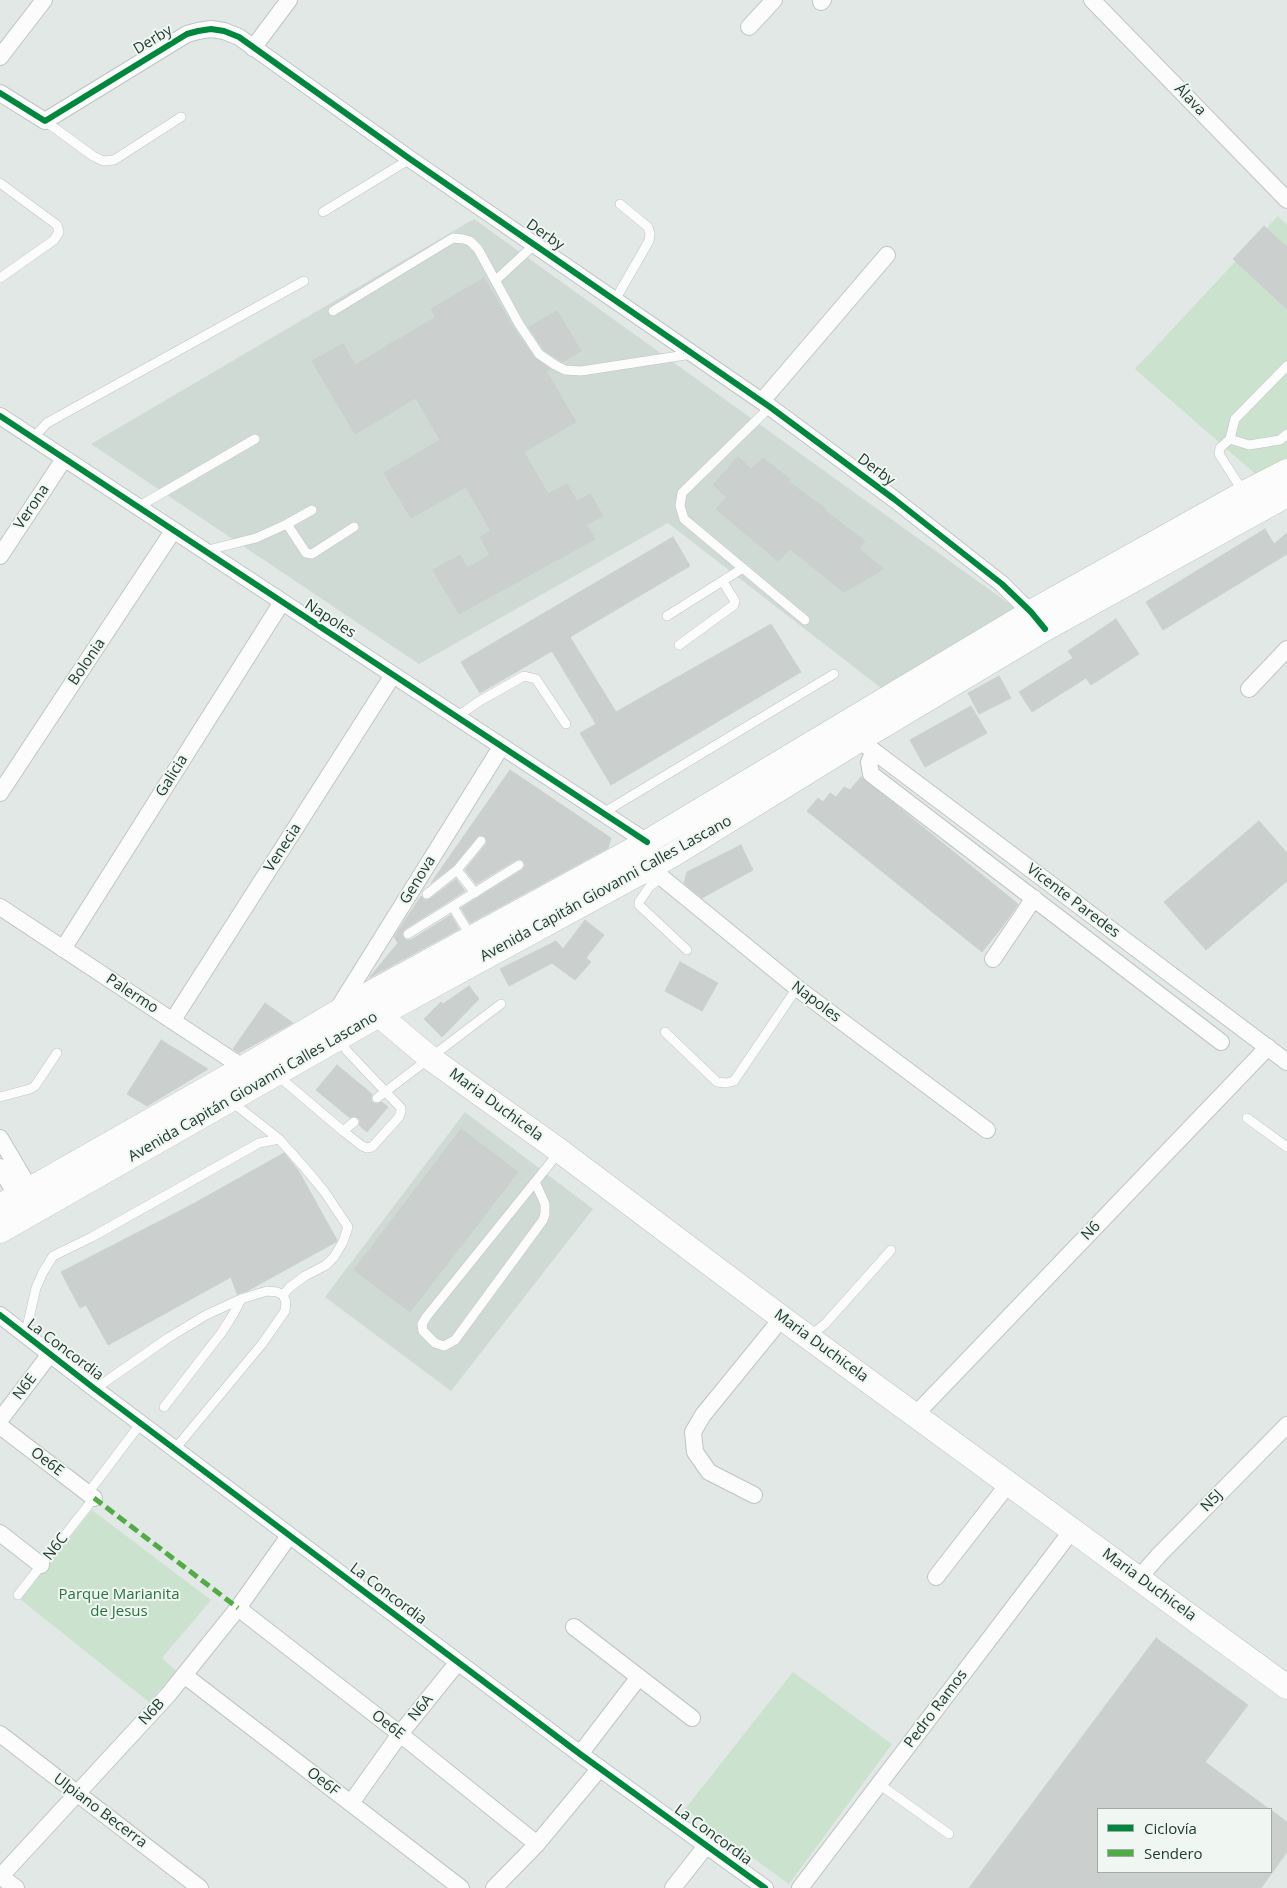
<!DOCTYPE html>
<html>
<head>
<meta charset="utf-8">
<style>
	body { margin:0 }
	#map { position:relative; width:1287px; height:1888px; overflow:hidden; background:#e2e8e5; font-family:"Open Sans",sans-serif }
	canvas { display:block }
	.legend { position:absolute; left:1097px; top:1808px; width:175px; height:65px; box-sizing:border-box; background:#f0f7f2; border:1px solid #9daca4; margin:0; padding:6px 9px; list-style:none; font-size:15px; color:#203b30 }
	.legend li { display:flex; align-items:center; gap:10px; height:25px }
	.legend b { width:25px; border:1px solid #9daca4 }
</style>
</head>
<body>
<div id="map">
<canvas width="1287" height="1888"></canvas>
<ul class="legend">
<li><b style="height:6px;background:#00873e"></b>Ciclovía</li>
<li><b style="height:6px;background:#52ac45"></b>Sendero</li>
</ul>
</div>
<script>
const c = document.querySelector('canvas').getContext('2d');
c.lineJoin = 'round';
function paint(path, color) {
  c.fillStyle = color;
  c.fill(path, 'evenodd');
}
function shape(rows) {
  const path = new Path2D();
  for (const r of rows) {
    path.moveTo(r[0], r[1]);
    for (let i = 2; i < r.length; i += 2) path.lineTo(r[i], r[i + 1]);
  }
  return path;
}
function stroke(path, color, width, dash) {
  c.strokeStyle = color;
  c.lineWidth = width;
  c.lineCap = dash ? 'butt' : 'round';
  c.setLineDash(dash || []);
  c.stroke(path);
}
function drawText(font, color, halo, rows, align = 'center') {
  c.font = font + ' "Open Sans",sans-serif';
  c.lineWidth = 4;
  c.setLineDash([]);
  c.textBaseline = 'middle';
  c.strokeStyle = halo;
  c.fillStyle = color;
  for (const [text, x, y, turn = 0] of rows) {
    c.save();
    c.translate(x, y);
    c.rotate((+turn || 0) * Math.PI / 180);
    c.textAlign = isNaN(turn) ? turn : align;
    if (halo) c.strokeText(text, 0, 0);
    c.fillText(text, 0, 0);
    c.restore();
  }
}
paint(shape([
	[474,219,1015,608,881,688,668,523,419,664,91,444],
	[465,1112,593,1209,451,1391,325,1297]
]), '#cfdad4');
paint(shape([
	[1278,216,1287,225,1287,463,1260,478,1135,369],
	[92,1510,211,1600,162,1658,176,1671,149,1702,20,1599],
	[793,1672,892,1744,789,1884,685,1809]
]), '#cae2ce');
const building = shape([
	[1264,226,1287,247,1287,309,1233,259,1264,226],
	[484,278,517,334,534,357,550,369,546,371,576,422,524,452,548,494,567,484,577,501,590,494,603,516,586,525,595,539,459,614,433,570,460,555,467,568,490,555,480,537,491,531,466,487,411,518,384,473,440,440,416,398,355,434,312,361,343,344,355,365,436,317,431,309,484,278],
	[557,311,581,351,562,362,544,350,529,327,557,311],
	[738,457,751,469,763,458,791,480,789,482,826,509,825,511,865,541,859,549,884,569,844,592,790,549,778,561,716,509,727,497,713,485,738,457],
	[1265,529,1274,544,1287,533,1287,554,1163,630,1146,602,1265,529],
	[673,537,690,566,570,637,616,712,771,624,801,672,611,785,580,733,596,724,552,651,480,693,461,662,673,537],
	[1116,619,1139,654,1091,685,1086,678,1032,712,1019,692,1073,658,1068,651,1116,619],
	[999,676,1011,698,979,714,968,693,999,676],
	[971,706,987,733,925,767,910,740,971,706],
	[510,770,611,838,608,848,470,923,461,908,522,870,525,865,524,861,519,859,516,860,476,884,465,870,487,843,485,837,479,835,453,866,431,883,510,770],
	[861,777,1018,904,1002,927,982,952,807,811,818,798,823,802,830,793,836,797,844,787,850,790,861,777],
	[1259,821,1287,853,1287,881,1206,950,1164,902,1259,821],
	[741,845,753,870,702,898,684,883,687,872,741,845],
	[456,879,465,891,405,929,402,935,406,940,411,940,451,915,459,929,369,978,398,943,394,937,421,896,425,900,430,899,456,879],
	[585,920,604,935,586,958,591,962,575,980,552,963,509,986,500,969,556,941,563,949,585,920],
	[680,962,718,983,702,1011,665,991,680,962],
	[469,986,479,999,442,1037,424,1019,441,1002,443,1004,469,986],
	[265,1003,293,1023,239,1053,233,1049,265,1003],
	[161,1040,208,1069,147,1106,127,1094,161,1040],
	[337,1065,372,1094,371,1098,372,1102,377,1104,382,1102,388,1107,367,1132,359,1125,360,1121,358,1118,353,1116,350,1118,316,1090,337,1065],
	[461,1129,518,1172,410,1312,354,1270,461,1129],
	[284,1153,298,1170,337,1240,336,1242,247,1291,237,1294,231,1277,108,1345,86,1305,80,1308,61,1272,193,1204,284,1153],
	[1156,1638,1248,1705,1205,1762,1269,1809,1098,1809,1098,1872,1271,1872,1271,1810,1287,1822,1287,1852,1261,1888,969,1888,1156,1638]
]);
paint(building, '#cbd0ce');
stroke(building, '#cad1cd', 1);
const lane = shape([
	[45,121,93,156,103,161,114,160,181,117],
	[0,183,57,225,59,232,54,240,0,278],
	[323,212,410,159],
	[496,280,535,244],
	[615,300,649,241,650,234,648,227,620,204],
	[333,311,453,238,463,239,470,241,478,249,519,324,539,354,555,365,565,370,581,371,692,354],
	[770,407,682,493,680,506,684,519,805,620],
	[33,438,47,423,304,281],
	[1230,439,1249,445,1280,440,1287,434],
	[1244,493,1219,454,1220,448,1230,439,1235,419,1287,366],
	[138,507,255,439],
	[287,524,306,553,312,554,354,527],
	[204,551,256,538,287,524,312,510],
	[667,616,743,568],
	[679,645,734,605,735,601,723,582],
	[457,717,478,702,524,676,536,679,566,724],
	[603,813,834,674],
	[457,870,475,893],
	[661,878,650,886,639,902,639,905,687,950],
	[427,894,457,870,481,841],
	[453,907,472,938],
	[408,934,519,865],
	[665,1032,717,1082,726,1083,734,1081,797,988],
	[339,1039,347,1051,401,1108,401,1111,399,1117,372,1147,367,1148,362,1146,343,1131],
	[277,1075,343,1131,354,1122],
	[0,1097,30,1089,35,1086,57,1053],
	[377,1098,501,1004],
	[232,1102,279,1139,304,1167,324,1191,348,1227,343,1242,334,1257,326,1265,305,1276,290,1287,283,1295],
	[1247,1118,1287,1147],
	[535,1182,545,1204,545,1214,543,1220,455,1340,444,1346,435,1343,423,1331,422,1324,427,1316,560,1151],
	[25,1336,36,1288,43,1272,53,1256,92,1237,259,1143,279,1139],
	[809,1337,825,1324,891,1250],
	[95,1389,168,1338,206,1315,241,1299,267,1291,277,1292,283,1295,286,1302,285,1311,262,1344,175,1449],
	[164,1407,222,1332,234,1313,241,1299],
	[88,1493,141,1423],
	[18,1595,94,1498],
	[879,1784,949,1834]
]);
const street = shape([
	[1092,0,1287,200],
	[821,2,823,0],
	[749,27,774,0],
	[253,48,289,0],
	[0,57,44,0],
	[0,93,45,121,187,34,198,31,211,29,224,31,239,37,410,159,770,407,894,499,1002,584,1038,620],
	[762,401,887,255],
	[0,416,647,842],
	[0,556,64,459],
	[1249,689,1287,649],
	[859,740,1287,1062],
	[874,751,869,762,871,774,1221,1042],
	[0,793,173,531],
	[649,867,797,988,987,1130],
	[0,907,250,1072],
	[63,949,282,602],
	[993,959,1034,898],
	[337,1010,501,747],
	[173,1020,393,675],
	[0,1138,30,1189],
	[0,1167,17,1197],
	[0,1315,95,1389,580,1754,765,1888],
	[915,1415,1268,1047],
	[0,1420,50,1354],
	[0,1426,94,1498],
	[754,1495,709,1472,695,1452,693,1432,703,1415,782,1318],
	[0,1533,41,1565],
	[936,1577,1009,1483],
	[1139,1578,1159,1555,1287,1425],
	[238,1608,400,1734,537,1844],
	[574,1627,692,1718],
	[184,1675,461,1888],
	[0,1734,200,1888],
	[580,1754,639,1677],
	[351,1803,400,1734,458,1662],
	[0,1876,16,1888],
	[1,1876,168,1695,238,1608,289,1536],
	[494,1888,537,1844,600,1768],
	[673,1888,706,1846],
	[800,1888,1073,1529]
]);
const secondary = shape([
	[370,1005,379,1015,430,1058,560,1151,782,1318,1287,1687],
	[0,1206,243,1068,363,997,647,842,1031,612,1244,493,1287,471],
	[0,1231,379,1015,671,856,859,740,1045,629,1287,495]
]);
stroke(lane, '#bfc5c2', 10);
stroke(street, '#bfc5c2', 18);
stroke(secondary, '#bec6c2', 25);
stroke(lane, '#fbfcfb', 9);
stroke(street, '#fbfcfb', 16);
stroke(secondary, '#fbfcfb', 24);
stroke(shape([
	[94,1498,238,1608]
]), '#52ac45', 5, [10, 5]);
stroke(shape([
	[0,93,45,121,187,34,198,31,211,29,224,31,239,37,410,159,770,407,894,499,1002,584,1031,612,1045,629],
	[0,416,647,842],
	[0,1315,95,1389,580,1754,765,1888]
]), '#00873e', 6);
drawText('15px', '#203b30', '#f0f7f2', [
	["Derby",153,40,-31],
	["Álava",1190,100,46],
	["Derby",545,235,35],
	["Derby",876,470,37],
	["Verona",32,507,-56],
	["Napoles",330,619,33],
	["Bolonia",87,662,-56],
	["Galicia",172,776,-58],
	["Venecia",283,848,-57],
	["Genova",418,880,-58],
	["Avenida Capitán Giovanni Calles Lascano",606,889,-29],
	["Vicente Paredes",1073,901,37],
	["Palermo",132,994,33],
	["Napoles",816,1002,37],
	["Avenida Capitán Giovanni Calles Lascano",253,1087,-30],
	["Maria Duchicela",496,1105,36],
	["N6",1091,1231,-46],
	["Maria Duchicela",821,1346,36],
	["La Concordia",65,1350,37],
	["N6E",25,1387,-53],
	["Oe6E",47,1462,37],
	["N5J",1212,1501,-46],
	["N6C",56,1547,-52],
	["Maria Duchicela",1149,1585,36],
	["La Concordia",388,1594,37],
	["N6A",421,1708,-51],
	["Pedro Ramos",936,1709,-53],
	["N6B",152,1712,-47],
	["Oe6E",388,1725,38],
	["Oe6F",323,1782,38],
	["Ulpiano Becerra",100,1811,37],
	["La Concordia",713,1835,36]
]);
drawText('15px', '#29733c', '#f0f7f2', [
	["Parque Marianita",119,1595],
	["de Jesus",119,1612]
]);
</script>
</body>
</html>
